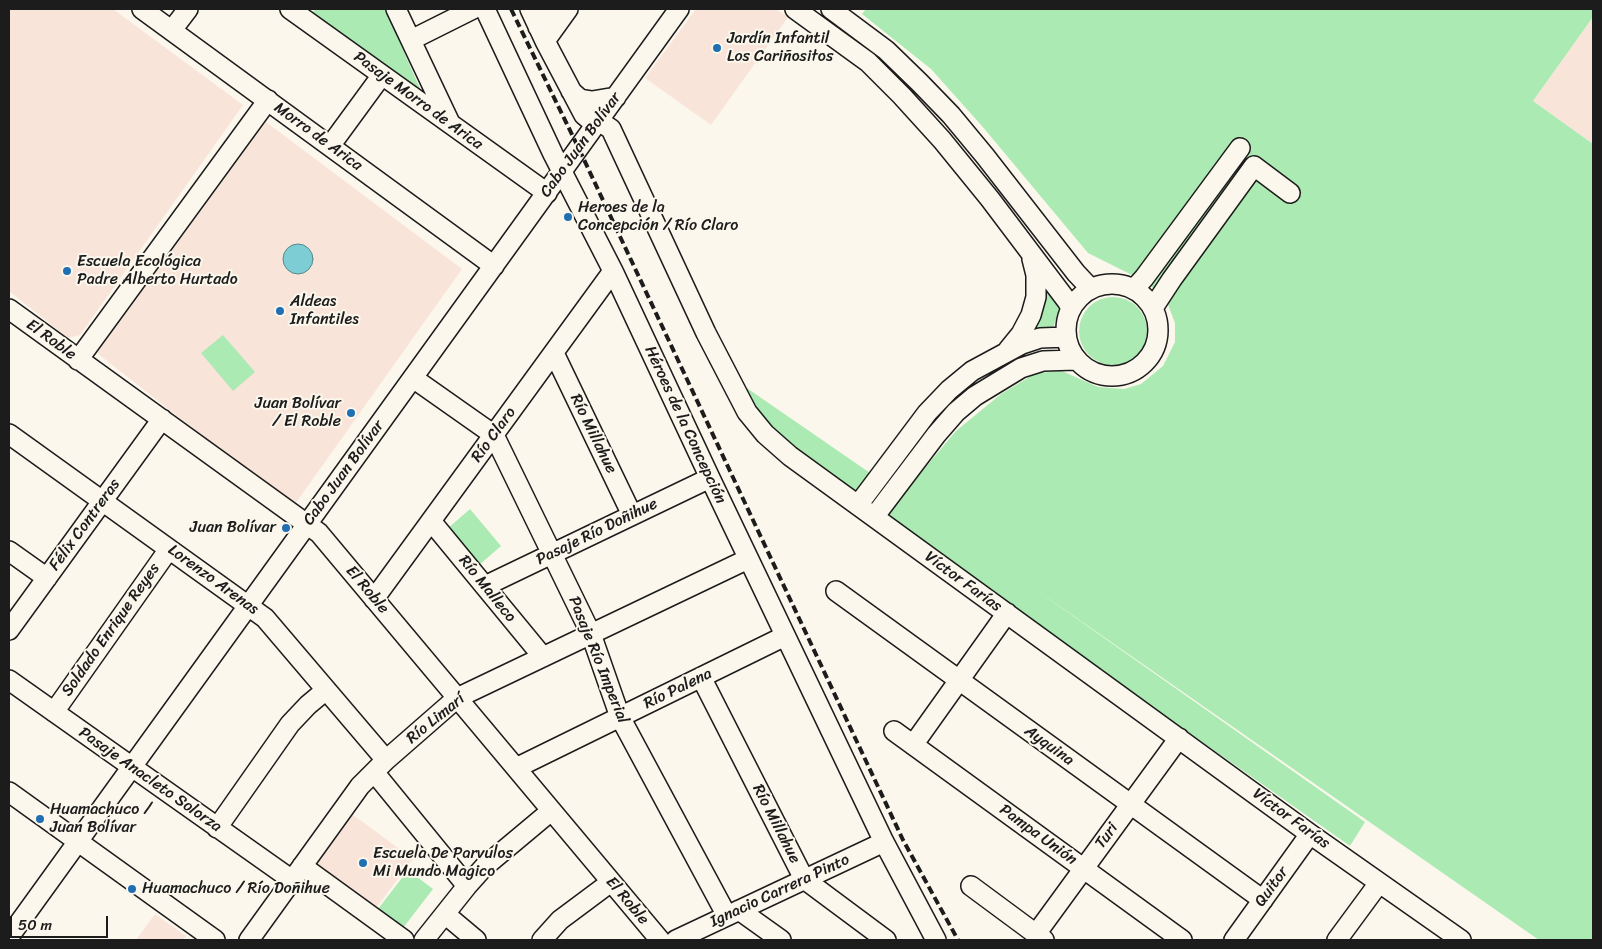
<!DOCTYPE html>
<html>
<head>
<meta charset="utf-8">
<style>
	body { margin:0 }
	#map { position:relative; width:1602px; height:949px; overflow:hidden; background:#fbf7ec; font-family:Sriracha,sans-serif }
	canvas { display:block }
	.frame { position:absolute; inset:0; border:10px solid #1c1c1c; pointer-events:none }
	.scale { position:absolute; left:10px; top:916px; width:98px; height:22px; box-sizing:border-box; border:2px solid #1c1c1c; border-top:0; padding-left:6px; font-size:15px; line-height:18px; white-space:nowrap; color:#1c1c1c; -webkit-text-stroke:4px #fbf7ec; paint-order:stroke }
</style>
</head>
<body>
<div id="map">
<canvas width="1602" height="949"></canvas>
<div class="frame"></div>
<div class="scale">50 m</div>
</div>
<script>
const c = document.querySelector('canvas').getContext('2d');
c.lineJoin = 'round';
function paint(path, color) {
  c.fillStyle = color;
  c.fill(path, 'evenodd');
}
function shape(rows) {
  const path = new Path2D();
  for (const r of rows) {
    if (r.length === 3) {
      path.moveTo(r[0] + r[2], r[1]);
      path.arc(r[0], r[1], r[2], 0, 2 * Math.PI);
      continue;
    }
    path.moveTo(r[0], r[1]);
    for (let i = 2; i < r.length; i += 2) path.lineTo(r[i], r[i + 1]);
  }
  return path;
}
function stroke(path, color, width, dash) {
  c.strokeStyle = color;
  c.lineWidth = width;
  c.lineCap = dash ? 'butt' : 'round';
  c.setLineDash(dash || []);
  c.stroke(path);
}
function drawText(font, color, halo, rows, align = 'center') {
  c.font = font + ' Sriracha,sans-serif';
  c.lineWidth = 4;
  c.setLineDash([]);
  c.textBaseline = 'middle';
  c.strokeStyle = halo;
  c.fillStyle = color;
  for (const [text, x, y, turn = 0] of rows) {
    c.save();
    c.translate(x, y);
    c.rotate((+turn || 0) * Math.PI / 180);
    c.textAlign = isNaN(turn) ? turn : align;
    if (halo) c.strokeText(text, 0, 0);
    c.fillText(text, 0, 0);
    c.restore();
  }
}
paint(shape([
	[9,9,113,9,243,105,80,335,68,338,9,291],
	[696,9,776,9,788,17,711,125,645,78],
	[1593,17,1593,144,1533,101],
	[266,122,462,269,293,507,97,353],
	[352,814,413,859,373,912,313,868],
	[155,914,186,936,183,940,136,940]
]), '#f9e4da');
paint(shape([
	[317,9,385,9,425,100,304,16],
	[866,9,1593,9,1593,17,1533,101,1593,144,1593,940,1539,940,1032,587,1365,822,1350,846,1137,696,780,440,758,420,741,384,902,495,956,431,1001,394,1036,373,1062,371,1098,387,1124,389,1141,384,1163,366,1175,342,1175,323,1167,302,1148,283,1088,253,982,126,931,69,862,14],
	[1049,289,1060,307,1053,328,1051,330,1036,330,1035,327,1044,295,1046,291],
	[1113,331,34],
	[223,335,255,372,233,391,201,353],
	[470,509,501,546,478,566,447,529],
	[408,870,433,889,403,928,378,909]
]), '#abebb3');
const water = shape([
	[298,259,15]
]);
paint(water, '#7cced4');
stroke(water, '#56878a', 1);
const minor = shape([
	[142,9,494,266],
	[290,9,547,193],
	[396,9,450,123],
	[485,9,553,154,613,271,710,478,884,842,936,940],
	[530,9,545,41,584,115,590,120,599,121,611,129,706,333,747,412,765,434,790,456,874,517,1310,834,1461,940],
	[795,9,868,62,902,96,942,140,990,199,1067,301,1071,308],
	[831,9,886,50,920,83,951,115,985,156,1076,273,1091,289],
	[538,27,551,9],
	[172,30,188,9],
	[411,40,473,9],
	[545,41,568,9],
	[571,91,580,99,592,101,616,97],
	[330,146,382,75],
	[1112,330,46],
	[1134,289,1144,278,1240,148],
	[1153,308,1172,279,1254,166,1290,193],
	[9,309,319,533,660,940],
	[1008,350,1021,334,1031,315,1036,297,1036,275,1032,259],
	[554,353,632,515],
	[78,360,268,100],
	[413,378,494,435,591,634,620,717,727,916],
	[9,434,265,618,386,760],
	[858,505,927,413,949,390,972,371,1022,344,1040,338,1066,337],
	[874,517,936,435,956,412,975,396,1021,368,1043,361,1076,360],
	[431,521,543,657],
	[9,551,47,578],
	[485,586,710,478],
	[836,591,1263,900],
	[374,599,613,271],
	[9,630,162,419],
	[701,677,804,879,886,940],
	[9,680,292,880],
	[54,712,169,549],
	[894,731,1182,940],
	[913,745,1007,613],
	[516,768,785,636],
	[374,772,467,886],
	[9,792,215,940],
	[217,828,290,724,308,705,326,690],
	[302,866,404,940],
	[971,886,1044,940],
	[739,910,781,940],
	[445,914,476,940],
	[1036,934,1179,738],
	[9,937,679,9],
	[249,940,360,786,386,760,457,698,748,559],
	[424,940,467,886,484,867,551,811],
	[542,940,560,920,611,882],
	[676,940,884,842],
	[1234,940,1310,834],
	[1337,940,1379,883]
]);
stroke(minor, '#1c1c1c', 22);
stroke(minor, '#fbf7ec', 19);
stroke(shape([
	[511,9,579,149,903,840,958,940]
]), '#1c1c1c', 4, [8, 4]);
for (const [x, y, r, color] of [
	[717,48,5,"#1f6fb2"],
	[568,217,5,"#1f6fb2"],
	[67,271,5,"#1f6fb2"],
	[280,311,5,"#1f6fb2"],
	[351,413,5,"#1f6fb2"],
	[286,528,5,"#1f6fb2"],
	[40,819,5,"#1f6fb2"],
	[363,863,5,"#1f6fb2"],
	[132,889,5,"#1f6fb2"]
]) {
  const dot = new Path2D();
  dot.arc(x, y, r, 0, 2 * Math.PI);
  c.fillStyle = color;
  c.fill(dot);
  stroke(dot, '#fbf7ec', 2);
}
drawText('16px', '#1c1c1c', '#fbf7ec', [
	["Jardín Infantil",727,39],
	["Los Cariñositos",727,57],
	["Heroes de la",578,208],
	["Concepción / Río Claro",578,226],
	["Escuela Ecológica",77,262],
	["Padre Alberto Hurtado",77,280],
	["Aldeas",290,302],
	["Infantiles",290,320],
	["Juan Bolívar",341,404,"right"],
	["/ El Roble",341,422,"right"],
	["Juan Bolívar",276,528,"right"],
	["Huamachuco /",50,810],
	["Juan Bolívar",50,828],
	["Escuela De Parvulos",373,854],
	["Mi Mundo Magico",373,872],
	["Huamachuco / Río Doñihue",142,889]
], 'left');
drawText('16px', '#1c1c1c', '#fbf7ec', [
	["Pasaje Morro de Arica",418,101,36],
	["Morro de Arica",318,137,36],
	["Cabo Juan Bolívar",581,145,-54],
	["El Roble",51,340,36],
	["Héroes de la Concepción",685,425,65],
	["Río Millahue",593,434,64],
	["Río Claro",494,435,-54],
	["Cabo Juan Bolívar",344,473,-54],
	["Félix Contreras",85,525,-54],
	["Pasaje Río Doñihue",597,532,-26],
	["Lorenzo Arenas",213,580,36],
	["Víctor Farías",963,582,36],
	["Río Malleco",487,589,51],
	["El Roble",367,590,50],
	["Soldado Enrique Reyes",111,630,-55],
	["Pasaje Río Imperial",598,660,68],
	["Río Palena",678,689,-26],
	["Río Limarí",436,719,-39],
	["Ayquina",1049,746,36],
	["Pasaje Anacleto Solorza",150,780,35],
	["Víctor Farías",1291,819,36],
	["Río Millahue",776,824,63],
	["Pampa Unión",1038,835,36],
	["Turi",1107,836,-54],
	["Quitor",1272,887,-54],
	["Ignacio Carrera Pinto",780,891,-25],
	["El Roble",627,901,50]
]);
</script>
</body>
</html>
